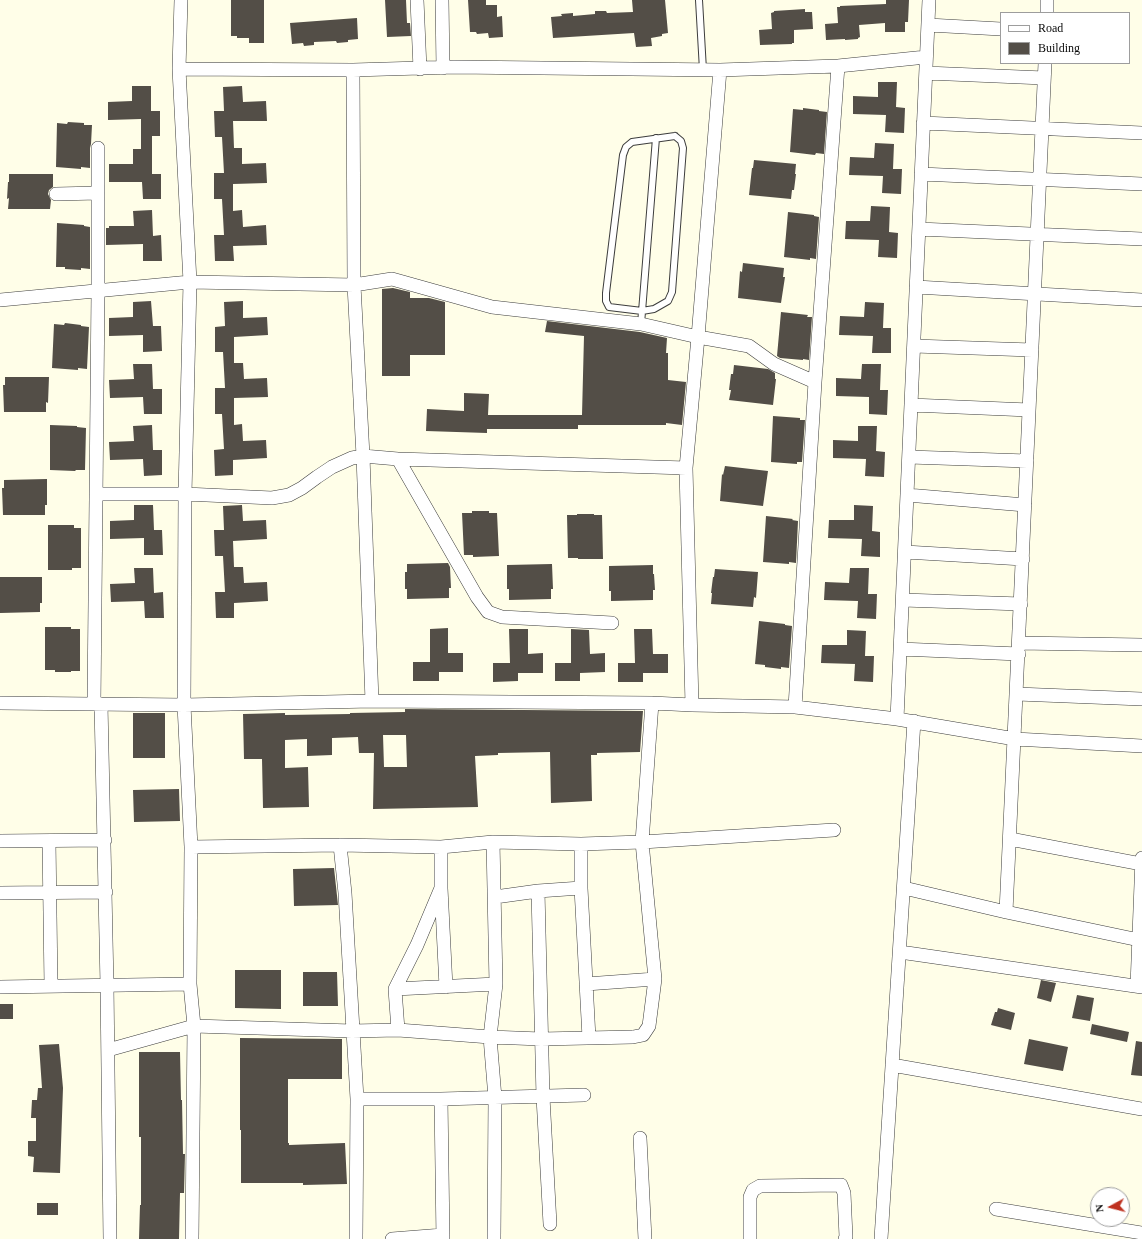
<!DOCTYPE html>
<html>
<head>
<meta charset="utf-8">
<style>
	body { margin:0 }
	#map { position:relative; width:1142px; height:1239px; overflow:hidden; background:#fffee8; font-family:Georgia,serif }
	canvas { display:block }
	.legend { position:absolute; left:1000px; top:12px; width:130px; height:52px; box-sizing:border-box; background:#fff; border:1px solid #9d9d9d; margin:0; padding:5px 7px; list-style:none; font-size:12px; color:#0a0a0a }
	.legend li { display:flex; align-items:center; gap:8px; height:20px }
	.legend b { width:20px; border:1px solid #9d9d9d }
	.north { position:absolute; left:1090px; top:1187px; width:40px; height:40px; box-sizing:border-box; background:#fff; border:1px solid #9d9d9d; border-radius:50%; rotate:263deg; font-size:11px; font-weight:700; line-height:16px; text-align:center; color:#0a0a0a }
	.north::after { content:''; display:block; margin:auto; width:14px; height:18px; background:#be311f; clip-path:polygon(50% 0,100% 100%,50% 72%,0 100%) }
</style>
</head>
<body>
<div id="map">
<canvas width="1142" height="1239"></canvas>
<ul class="legend">
<li><b style="height:5px;background:#fff"></b>Road</li>
<li><b style="height:11px;background:#534e47"></b>Building</li>
</ul>
<div class="north">N</div>
</div>
<script>
const c = document.querySelector('canvas').getContext('2d');
c.lineJoin = 'round';
function paint(path, color) {
  c.fillStyle = color;
  c.fill(path, 'evenodd');
}
function shape(rows) {
  const path = new Path2D();
  for (const r of rows) {
    path.moveTo(r[0], r[1]);
    for (let i = 2; i < r.length; i += 2) path.lineTo(r[i], r[i + 1]);
  }
  return path;
}
function stroke(path, color, width, dash) {
  c.strokeStyle = color;
  c.lineWidth = width;
  c.lineCap = dash ? 'butt' : 'round';
  c.setLineDash(dash || []);
  c.stroke(path);
}
paint(shape([
	[231,0,264,0,264,43,249,43,249,38,237,38,237,36,231,36],
	[385,0,406,0,407,23,410,23,411,36,387,37],
	[468,0,486,0,486,5,497,5,497,17,502,16,503,37,489,38,488,33,477,34,476,32,470,32],
	[632,0,665,0,668,33,662,34,662,36,651,38,652,46,636,47,634,33,553,38,551,17,562,16,561,14,573,13,573,16,595,14,595,11,606,11,607,13,633,12],
	[886,0,909,0,908,22,905,22,905,32,885,32,885,23,859,25,860,37,858,38,858,39,845,40,845,39,826,40,825,24,838,23,837,7,840,7,840,6,886,4],
	[805,9,805,12,812,12,813,29,794,30,794,43,792,43,792,44,760,45,759,30,772,29,771,13,774,12,774,11],
	[357,18,358,39,348,40,348,42,337,43,336,41,314,42,314,45,304,46,303,43,292,44,290,23],
	[878,82,897,82,896,107,905,108,904,133,885,132,886,115,853,114,853,96,878,97],
	[132,86,151,86,151,111,160,111,160,136,152,136,152,174,161,174,161,199,143,199,142,182,109,182,109,164,133,164,133,149,141,149,141,119,108,120,108,102,132,101],
	[242,86,243,102,266,101,267,121,233,121,234,148,242,148,242,164,266,163,267,183,233,184,233,211,242,210,243,227,266,225,267,245,233,246,234,261,215,261,214,235,224,235,222,199,214,199,214,173,224,173,222,137,215,137,214,111,224,111,223,87],
	[803,108,819,110,819,111,827,112,824,154,816,153,815,155,790,152,793,109,803,110],
	[68,122,84,123,84,125,92,125,91,144,90,148,90,168,81,167,81,169,56,167,57,123,67,124],
	[875,143,894,144,893,169,902,169,901,194,882,193,883,176,849,175,850,157,874,158],
	[754,160,796,164,795,174,796,174,794,190,792,190,791,199,749,195,752,168,753,168],
	[9,174,53,174,53,187,49,190,48,194,51,200,50,209,8,209,9,198,7,199,8,182,9,182],
	[871,206,890,207,889,232,898,233,897,258,878,257,879,240,845,239,846,221,870,221],
	[152,210,153,236,161,235,162,261,143,261,143,244,106,245,106,228,109,228,109,226,134,226,133,211],
	[788,212,814,215,814,216,819,217,816,259,810,258,810,260,784,257],
	[57,223,84,225,84,226,90,227,90,269,81,268,81,270,65,269,65,267,56,267],
	[743,263,784,268,783,277,785,277,781,303,738,298,740,271,742,272],
	[393,288,410,292,410,298,429,298,445,302,445,355,410,355,410,376,382,376,382,289],
	[151,301,153,326,161,326,162,351,143,352,143,335,109,336,109,318,133,317,133,302],
	[243,301,243,318,267,317,268,335,234,337,234,363,243,363,244,379,267,378,268,397,234,398,234,425,242,424,243,441,266,440,267,458,233,460,233,475,215,476,214,450,224,449,222,414,215,414,215,388,225,388,223,352,215,352,215,327,225,326,224,302],
	[865,302,884,303,883,328,891,328,891,353,872,353,873,336,839,335,840,316,864,317],
	[781,312,808,315,807,317,812,317,809,360,803,359,803,360,780,358,777,356],
	[547,321,640,332,667,338,666,353,668,353,668,380,686,382,682,425,666,423,666,425,578,425,578,429,487,429,487,433,426,431,427,409,464,411,464,393,489,394,488,415,582,415,584,336,545,332],
	[65,323,81,325,81,326,89,327,87,369,78,368,78,370,52,368,54,324,64,325],
	[133,364,152,364,153,389,162,389,162,414,144,414,143,397,110,398,109,380,134,379],
	[862,364,881,364,880,390,888,390,887,415,869,414,869,397,836,396,836,378,861,379],
	[734,365,768,369,775,373,775,379,776,379,773,405,729,400,731,390,729,390,731,374,733,374],
	[5,377,49,377,48,403,46,402,46,412,4,412,3,385,5,385],
	[773,416,800,418,800,420,805,420,802,462,797,462,797,464,771,462],
	[50,425,77,426,77,427,86,428,85,470,76,470,75,471,50,470],
	[152,425,153,450,162,450,162,475,144,476,143,459,110,460,109,442,134,441,133,426],
	[858,426,877,426,876,451,885,452,884,477,865,476,866,459,833,458,833,440,858,441],
	[725,466,768,471,763,506,720,501,722,474,723,475],
	[47,479,47,505,45,505,45,515,3,515,2,488,4,488,4,480],
	[134,505,153,505,154,530,162,530,163,555,144,555,144,538,110,539,110,521,134,520],
	[242,505,243,521,266,520,267,539,233,541,234,567,243,567,244,583,267,582,268,601,234,603,234,618,216,618,215,592,225,592,223,556,215,556,214,530,224,530,223,506],
	[854,505,873,506,872,531,880,532,880,557,861,556,862,539,828,538,829,520,854,520],
	[472,511,489,511,489,513,497,513,499,556,473,557,473,555,464,555,462,513,472,513],
	[577,514,594,514,594,515,602,515,603,559,578,559,578,558,568,558,567,515,577,515],
	[766,516,793,519,792,520,798,521,796,563,789,562,789,564,763,562],
	[48,525,74,525,74,528,81,528,81,568,72,568,72,570,48,570],
	[448,563,450,567,451,588,449,588,449,598,407,599,407,589,405,589,405,572,407,572,407,564],
	[552,564,553,589,551,589,551,599,509,600,509,589,507,589,507,565],
	[653,565,653,574,654,574,655,590,653,590,653,600,611,601,611,591,609,591,609,566],
	[134,568,153,568,154,593,163,592,164,618,145,618,144,601,111,602,110,584,135,583],
	[850,568,869,568,868,594,877,594,876,619,857,618,858,601,824,600,825,582,849,583],
	[715,569,758,572,756,598,754,597,753,607,711,604,712,593,711,593,713,577,714,577],
	[0,577,42,577,42,603,40,603,40,612,0,613],
	[759,621,785,624,785,625,792,626,789,668,781,667,781,669,765,667,765,665,755,664],
	[45,627,71,627,71,629,80,629,80,671,71,671,71,672,55,672,55,670,45,670],
	[448,628,448,653,463,653,463,672,439,672,439,681,413,681,413,662,430,662,430,629],
	[509,629,528,629,528,654,543,653,543,673,518,673,518,681,493,682,493,663,510,663],
	[571,629,589,630,590,654,605,653,605,672,580,673,580,681,555,681,555,663,571,663],
	[634,629,652,629,653,654,668,654,668,673,643,673,643,682,618,682,618,663,635,663],
	[847,630,866,631,865,656,874,656,873,682,854,681,855,664,821,663,822,645,847,645],
	[405,709,643,711,640,752,597,753,597,755,591,755,592,801,551,803,550,752,498,753,498,755,475,756,478,807,373,809,374,753,359,753,358,737,332,738,332,755,307,756,307,739,285,740,285,768,308,767,309,807,263,808,262,759,244,759,243,714,285,713,285,715,350,714,350,713,405,712],
	[383,735,406,735,407,767,384,767],
	[133,713,165,713,165,758,133,758],
	[179,789,180,821,134,822,133,790],
	[334,868,338,905,294,906,293,869],
	[235,970,281,970,281,1009,235,1008],
	[303,972,337,972,338,1006,303,1006],
	[1041,980,1056,983,1051,1002,1037,998],
	[1077,995,1094,998,1090,1021,1072,1018],
	[0,1004,13,1004,13,1019,0,1019],
	[998,1008,1015,1013,1011,1030,991,1025,995,1012,997,1012],
	[1092,1024,1129,1032,1127,1042,1090,1034],
	[240,1038,342,1039,342,1079,288,1079,288,1143,289,1143,289,1145,345,1143,347,1184,303,1185,303,1183,241,1183,241,1130,240,1130],
	[1029,1039,1068,1047,1063,1071,1024,1064],
	[1136,1041,1142,1042,1142,1076,1131,1075],
	[59,1044,63,1088,60,1173,33,1172,34,1157,28,1156,28,1141,36,1141,36,1118,31,1118,32,1100,37,1100,38,1088,42,1088,39,1045],
	[139,1052,180,1052,181,1100,182,1100,183,1154,185,1154,184,1193,180,1193,179,1239,139,1239,140,1205,141,1205,141,1137,139,1137],
	[37,1203,58,1203,58,1215,37,1215]
]), '#534e47');
const lane = shape([
	[699,0,703,70],
	[675,136,681,141,683,148,672,292,668,301,654,309,642,311,609,307,606,301,606,293,623,155,626,147,632,142,675,136],
	[641,324,656,138]
]);
const street = shape([
	[181,0,179,69,190,282,185,494,184,705,191,847,190,984,194,1026,192,1239],
	[417,0,420,69],
	[442,0,443,68],
	[1047,13,1047,0],
	[928,25,1001,29],
	[179,69,353,70,454,67,720,70,838,66,926,57],
	[353,70,354,285,363,456,372,701],
	[926,73,1044,78],
	[923,123,1142,133],
	[921,174,1142,184],
	[56,194,98,193],
	[919,229,1142,239],
	[916,287,1142,300],
	[0,300,190,282,354,285,392,279,492,307,641,324,698,337,749,346,774,364,815,382],
	[914,346,1032,350],
	[911,405,1029,410],
	[909,457,1027,461],
	[398,459,477,597,488,612,502,617,612,623],
	[96,494,185,494,272,498,289,495,302,488,317,477,332,467,352,458,363,456,398,459,686,468],
	[907,495,1025,505],
	[905,552,1023,559],
	[903,600,1021,604],
	[1019,643,1142,645],
	[900,649,1019,654],
	[1017,694,1142,699],
	[0,703,184,705,372,701,652,703,692,705,795,707,897,719,1015,739,1142,746],
	[94,704,98,291,98,148],
	[101,704,107,985,110,1239],
	[692,705,686,468,698,337,720,70],
	[795,707,815,382,838,66],
	[897,719,929,0],
	[1010,839,1142,864],
	[0,841,105,840],
	[49,841,51,986],
	[493,842,496,984,490,1037,495,1098,494,1239],
	[581,844,581,888,589,1038],
	[340,845,345,893,357,1099,356,1239],
	[191,847,340,845,441,847,493,842,581,844,642,842,834,830],
	[441,847,441,888,446,987],
	[904,888,1006,912,1139,940],
	[538,891,543,1097,550,1224],
	[0,893,106,892],
	[495,897,538,891,581,888],
	[1006,912,1045,63],
	[900,952,1142,987],
	[586,984,655,979],
	[1137,986,1142,858],
	[0,987,190,984],
	[395,989,496,984],
	[398,1030,395,989,417,945,441,888],
	[108,1050,194,1026,352,1031,398,1030,490,1037,541,1039,633,1037,643,1035,649,1026,655,979,642,842,652,703],
	[892,1065,1142,1109],
	[357,1099,441,1099,584,1095],
	[441,1099,443,1239],
	[640,1138,645,1239],
	[996,1209,1142,1233],
	[392,1239,443,1235],
	[750,1239,750,1197,753,1190,760,1186,841,1185,844,1193,846,1237,845,1239],
	[881,1239,914,721]
]);
stroke(lane, '#3d3d3d', 8);
stroke(street, '#3d3d3d', 14);
stroke(lane, '#fff', 6);
stroke(street, '#fff', 13);
</script>
</body>
</html>
